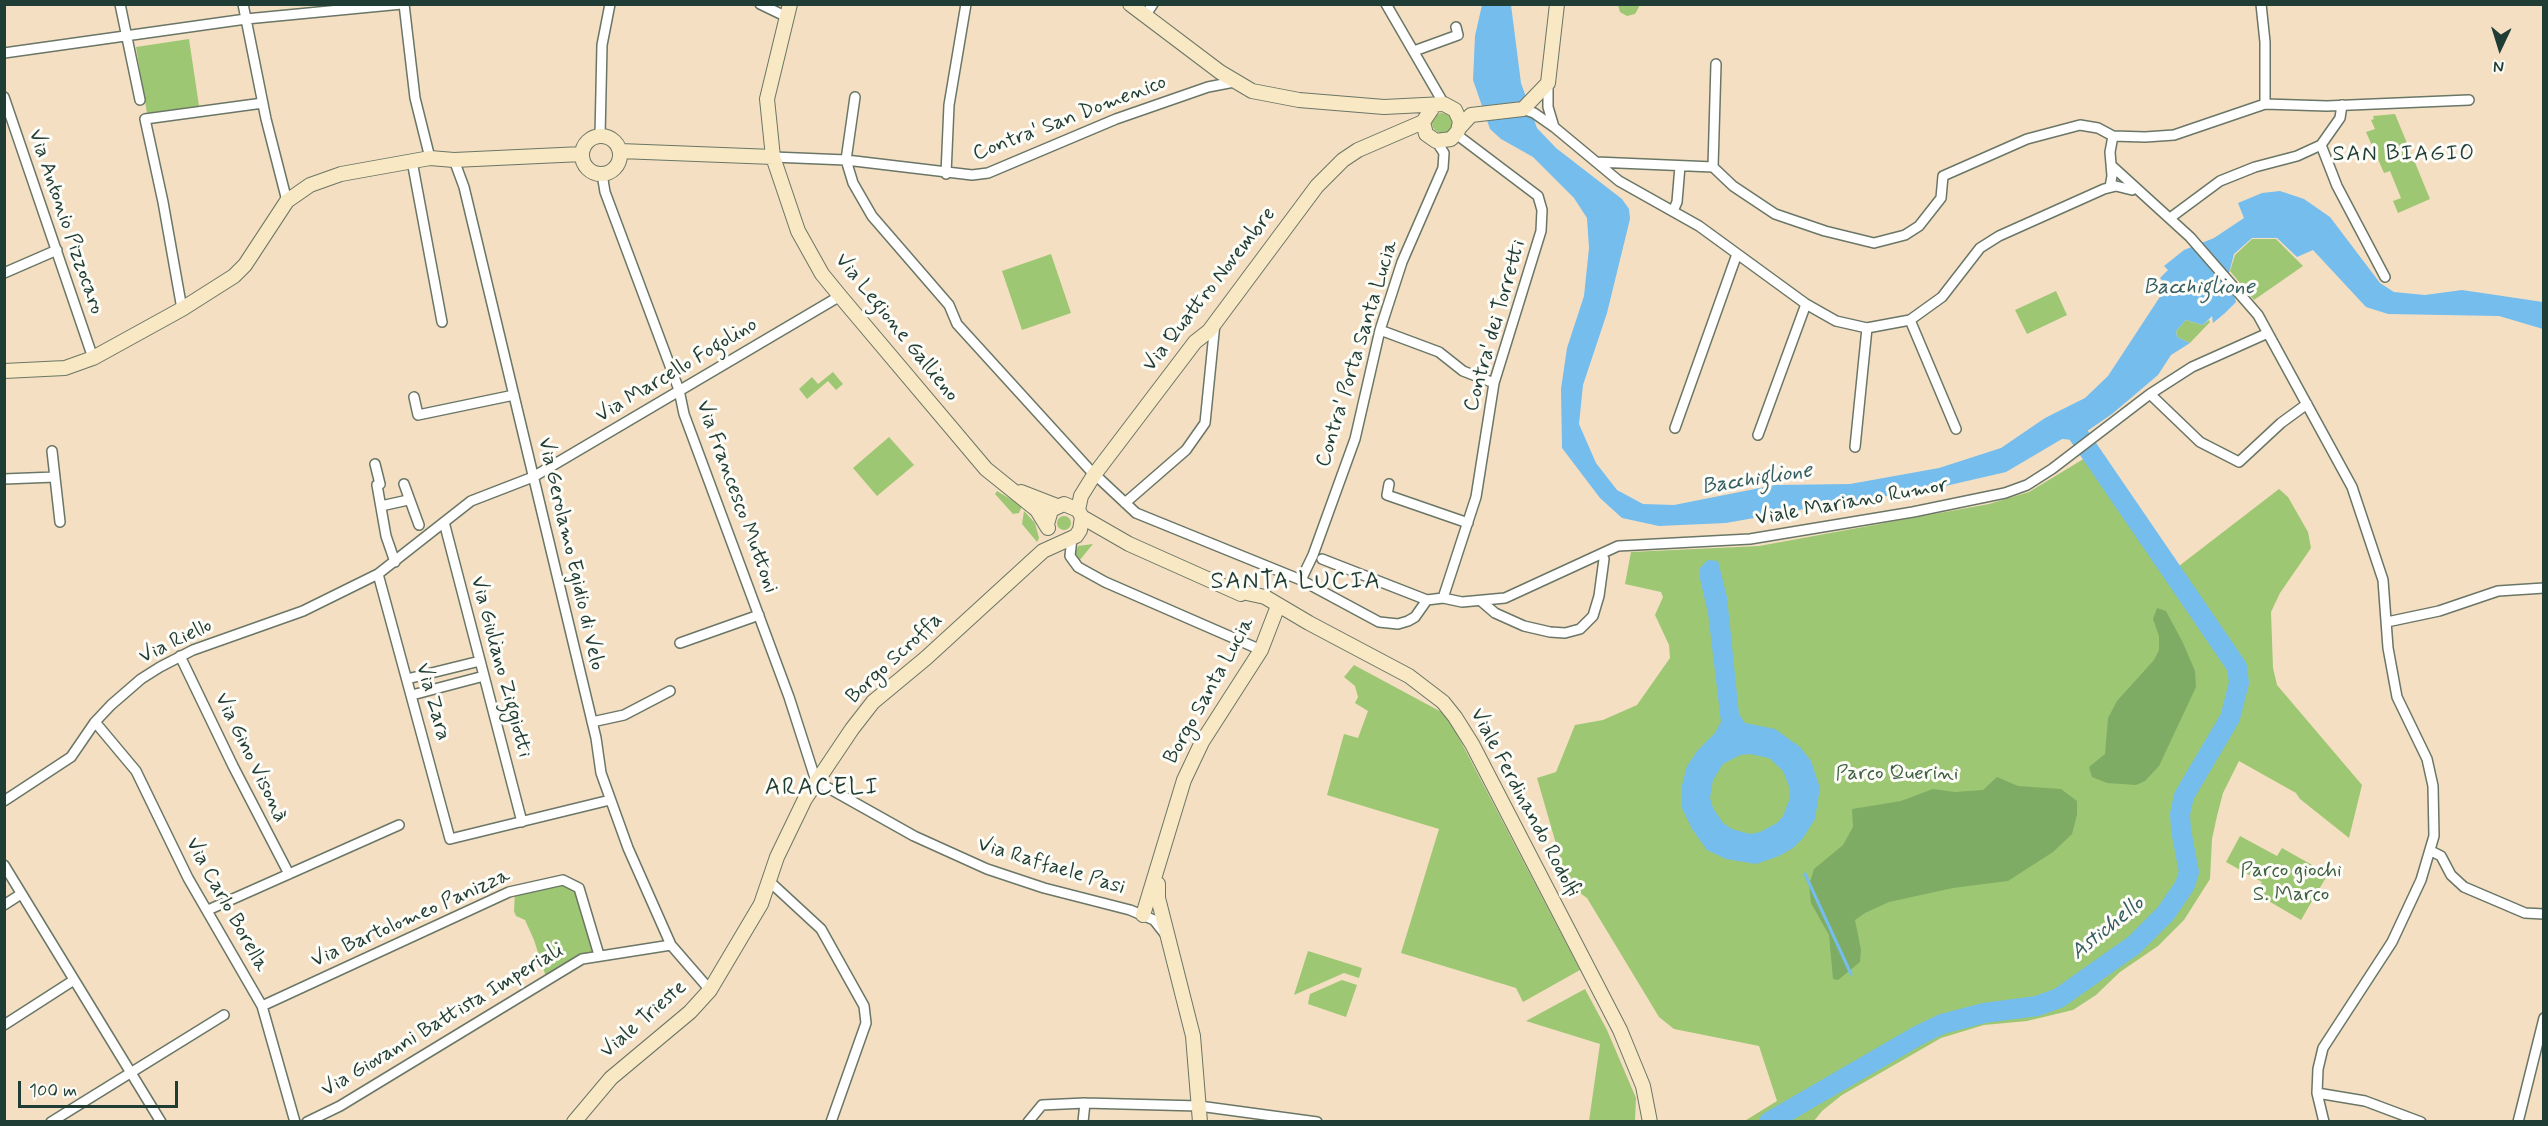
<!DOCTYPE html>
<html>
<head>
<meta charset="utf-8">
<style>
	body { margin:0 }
	#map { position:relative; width:2548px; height:1126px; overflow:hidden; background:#f4dfc3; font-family:Mynerve,sans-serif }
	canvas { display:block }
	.frame { position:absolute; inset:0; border:6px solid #1f3d34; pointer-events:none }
	.north { position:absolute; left:2470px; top:18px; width:60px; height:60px; -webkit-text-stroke:4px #fdfcf7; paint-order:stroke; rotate:184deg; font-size:16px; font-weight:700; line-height:24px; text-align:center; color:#1f3d34 }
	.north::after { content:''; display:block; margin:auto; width:21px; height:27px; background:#1f3d34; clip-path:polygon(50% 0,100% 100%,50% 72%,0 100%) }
	.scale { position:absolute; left:18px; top:1081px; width:160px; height:27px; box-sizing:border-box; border:3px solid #1f3d34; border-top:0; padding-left:8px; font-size:18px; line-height:21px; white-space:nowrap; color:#1f3d34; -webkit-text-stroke:4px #fdfcf7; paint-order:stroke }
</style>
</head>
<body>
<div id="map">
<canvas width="2548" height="1126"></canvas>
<div class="frame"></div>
<div class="north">N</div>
<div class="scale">100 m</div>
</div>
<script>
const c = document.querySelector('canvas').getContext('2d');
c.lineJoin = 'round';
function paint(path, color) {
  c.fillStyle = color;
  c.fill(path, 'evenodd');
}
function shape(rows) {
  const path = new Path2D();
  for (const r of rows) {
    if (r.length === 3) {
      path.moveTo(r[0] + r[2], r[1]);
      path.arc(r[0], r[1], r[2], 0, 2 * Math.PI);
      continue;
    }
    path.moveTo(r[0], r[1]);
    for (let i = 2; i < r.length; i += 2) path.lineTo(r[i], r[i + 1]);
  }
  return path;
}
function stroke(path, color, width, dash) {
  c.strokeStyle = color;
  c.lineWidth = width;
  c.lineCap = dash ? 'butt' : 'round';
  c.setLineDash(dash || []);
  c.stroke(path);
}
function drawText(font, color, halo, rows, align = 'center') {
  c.font = font + ' Mynerve,sans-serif';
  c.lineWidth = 6;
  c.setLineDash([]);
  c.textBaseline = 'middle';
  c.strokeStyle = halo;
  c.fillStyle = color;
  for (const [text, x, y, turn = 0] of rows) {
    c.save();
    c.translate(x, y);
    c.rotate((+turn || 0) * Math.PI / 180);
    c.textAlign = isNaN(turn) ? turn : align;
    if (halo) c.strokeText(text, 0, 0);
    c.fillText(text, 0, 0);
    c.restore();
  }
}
paint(shape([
	[1618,5,1638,5,1639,7,1635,14,1627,16,1620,12],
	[189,39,199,106,147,113,136,47],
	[1442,123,10],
	[2395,114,2430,199,2398,213,2393,201,2401,198,2390,171,2384,173,2366,132,2375,129,2371,120,2374,119,2373,116],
	[2252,239,2276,239,2303,266,2254,300,2230,271,2235,255],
	[1051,254,1071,313,1022,330,1002,271],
	[2056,291,2067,315,2027,334,2015,310],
	[2186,320,2203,325,2209,320,2210,322,2190,343,2177,337,2176,331],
	[833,372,843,384,836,390,828,381,807,399,799,389,812,377,818,384],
	[889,437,914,465,877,496,853,468],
	[2095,452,2125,498,2179,566,2279,489,2288,497,2308,532,2311,548,2280,593,2271,612,2273,668,2277,685,2362,785,2349,838,2300,799,2296,793,2239,761,2223,793,2217,816,2212,839,2210,879,2184,920,2158,946,2120,972,2096,995,2073,1010,2027,1021,1984,1025,1941,1038,1842,1095,1822,1111,1814,1121,1743,1122,1777,1101,1759,1046,1674,1029,1659,1017,1587,898,1577,891,1565,875,1537,778,1556,772,1575,725,1603,720,1637,705,1670,658,1669,645,1655,615,1663,597,1661,592,1625,584,1631,552,1759,546,1989,504,2029,492],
	[997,491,1022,506,1019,513,1013,514,995,494],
	[1024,511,1035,523,1039,538,1037,542,1022,524],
	[1064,523,7],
	[1093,544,1079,561,1074,557,1078,546],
	[1354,665,1447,715,1580,970,1523,1002,1516,988,1401,953,1439,829,1327,795,1344,734,1358,738,1368,711,1355,703,1358,697,1355,686,1344,677],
	[2240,836,2277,856,2282,848,2328,874,2301,920,2255,893,2262,882,2226,862],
	[563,880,579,888,599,955,547,980,534,940,525,920,516,916,514,911,515,891],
	[1308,951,1362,968,1359,978,1344,973,1294,995],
	[1342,980,1357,985,1346,1017,1308,1004,1310,994],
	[1585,989,1607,1030,1636,1098,1635,1121,1589,1121,1600,1044,1526,1021]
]), '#9dc773');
paint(shape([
	[2157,608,2166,611,2183,643,2195,671,2196,687,2159,766,2145,781,2136,785,2107,783,2092,777,2089,767,2105,754,2108,718,2117,701,2154,660,2159,650,2159,636,2153,619],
	[1997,777,2018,786,2061,789,2077,801,2077,815,2072,834,2053,852,2008,881,1953,888,1889,902,1865,913,1855,920,1861,950,1860,962,1838,980,1833,979,1829,935,1811,903,1809,885,1814,869,1843,845,1853,827,1852,809,1901,801,1933,789,1955,792,1983,790]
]), '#7eac65');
paint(shape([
	[1482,5,1511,5,1521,83,1537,128,1556,148,1622,199,1629,209,1630,219,1607,313,1583,385,1579,424,1596,463,1617,490,1643,504,1674,505,1775,485,1850,484,1939,468,2001,448,2045,418,2085,398,2108,376,2167,286,2160,278,2168,270,2164,266,2184,250,2214,238,2244,218,2238,203,2262,193,2280,191,2304,199,2330,217,2380,283,2394,292,2425,295,2462,290,2543,302,2543,329,2499,316,2388,314,2366,307,2313,250,2297,257,2277,238,2252,238,2234,254,2228,277,2236,302,2225,313,2213,323,2212,316,2203,325,2186,320,2176,331,2177,337,2190,343,2171,355,2158,375,2112,414,2074,440,2062,439,2006,472,1928,490,1832,504,1726,523,1659,526,1622,518,1600,498,1562,448,1561,389,1567,348,1584,296,1589,248,1587,218,1574,198,1533,157,1501,139,1490,129,1473,80,1475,36],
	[1708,560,1718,561,1727,597,1739,714,1745,723,1775,729,1800,747,1811,761,1820,788,1815,819,1803,838,1793,848,1779,856,1756,864,1726,859,1707,850,1692,829,1682,808,1682,785,1687,766,1698,750,1715,733,1721,722,1708,613,1700,579,1700,568],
	[1750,754,1769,758,1783,771,1790,789,1790,798,1783,816,1777,823,1760,832,1750,834,1732,829,1723,823,1713,808,1710,798,1713,780,1723,764,1740,755]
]), '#75bded');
stroke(shape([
	[1805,874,1851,974]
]), '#75bded', 3);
stroke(shape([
	[1769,1122,1919,1035,1942,1024,1984,1013,2037,1006,2059,998,2134,945,2166,913,2185,885,2189,872,2181,830,2180,814,2184,796,2230,718,2239,683,2237,667,2071,424]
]), '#75bded', 20);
const street = shape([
	[120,4,140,100],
	[243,4,266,119,287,201],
	[404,4,415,98,430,158],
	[760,4,787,17],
	[1386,4,1444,104],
	[2261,4,2265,42,2265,104],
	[1145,16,1153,4],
	[1414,51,1458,35,1456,27],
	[4,53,246,19,402,4],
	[1548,83,1548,107,1554,127],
	[4,97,93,358],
	[855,97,846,160,853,183,872,216,949,305,957,324,1089,469,1136,513,1301,580,1379,622,1398,624,1408,621,1415,617,1427,600],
	[1523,109,1534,113,1554,127,1619,181,1699,226,1806,304,1836,321,1867,328,1910,320,1942,297,1980,248,1999,236,2104,189,2116,186,2132,190],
	[600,136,602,45,610,4],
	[2321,145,2337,186,2385,277],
	[773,157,846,160,972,175,988,173,1116,119,1208,87,1234,82],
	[454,160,464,187,596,738,601,773,628,848,671,945,710,990],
	[412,161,442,322],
	[1596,162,1713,167],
	[2112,166,2190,237,2258,315,2352,487,2383,580,2388,648,2397,697,2427,759,2433,786,2434,836,2421,880,2392,942,2323,1048,2318,1069,2317,1093,2324,1122],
	[1713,167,1733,186,1775,214,1825,231,1874,243,1905,235,1919,226,1941,198,1943,176,2027,139,2080,125,2098,128,2113,136,2145,137,2174,135,2265,104,2327,106,2469,100],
	[1713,167,1716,64],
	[602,174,605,192,679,390,684,414,789,697,816,781,914,836,987,869,1044,888,1130,910,1154,920,1165,934],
	[946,174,949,105,966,4],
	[2110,187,2112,176,2110,152,2113,136],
	[1673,211,1677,202,1680,166],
	[2170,218,2220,181,2255,167,2297,156,2321,145,2340,118,2342,105],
	[4,273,57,250],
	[182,309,163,202,145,119,263,103],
	[1910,320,1956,429],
	[1380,330,1439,352,1463,371,1494,383],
	[2150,394,2200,442,2239,462,2281,423,2307,404],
	[414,397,418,415,514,395],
	[1675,428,1737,254],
	[1758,435,1806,304],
	[1855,447,1867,328],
	[52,451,60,522],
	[375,464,380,484,377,485,386,536,395,562],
	[4,479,55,477],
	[404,484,419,525],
	[1389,484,1387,495,1468,523],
	[1125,503,1186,450,1205,423,1215,323],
	[381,506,408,500],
	[444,522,522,822],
	[1072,538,1070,556,1078,567,1105,582,1261,650],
	[1322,559,1427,600],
	[378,574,450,839,610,800],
	[1301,580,1313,555,1355,439,1380,330,1402,262,1443,168,1444,153,1436,141],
	[1443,598,1476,497,1494,383,1541,231,1542,210,1538,196,1456,134],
	[1427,600,1443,598,1462,602,1505,598,1618,546,1750,539,1913,512,2005,493,2027,485,2052,469,2150,394,2192,367,2268,333],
	[1481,601,1495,613,1524,626,1550,632,1565,633,1580,629,1593,616,1599,596,1604,559],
	[2387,622,2439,611,2498,591,2544,588],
	[680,643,759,615],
	[180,656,233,766,289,874],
	[407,679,480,661],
	[412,695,484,676],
	[95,722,136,771,188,878,262,1006,295,1122],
	[592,722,624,715,670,691],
	[4,801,71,757,95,722,111,705,141,679,160,667,193,650,303,611,378,574,471,501,533,477,840,296],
	[2431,851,2441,856,2451,875,2464,887,2525,913,2544,914],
	[4,865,161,1122],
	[769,881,821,929,864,1006,866,1023,831,1122],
	[4,905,21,894],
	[208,910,399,825],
	[262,1006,509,892,563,880,579,888,599,955],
	[4,1025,74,980],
	[2317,1093,2365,1101,2421,1122],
	[51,1122,224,1015],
	[307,1122,340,1106,582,959,671,945],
	[1028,1122,1042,1105,1085,1103,1199,1106,1317,1122],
	[1083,1122,1085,1103],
	[2518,1122,2544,1018]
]);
const secondary = shape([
	[790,4,767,99,773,157,798,231,822,274,840,296,986,469,1037,510,1048,528],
	[1130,4,1220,72,1252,91,1299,100,1384,107,1444,104,1455,110,1460,121,1458,131,1451,139,1436,141,1426,134,1423,122,1433,107],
	[1460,127,1471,115,1523,109,1548,83,1557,4],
	[601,155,19],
	[620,151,773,157],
	[4,371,65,368,93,358,182,309,234,276,245,265,287,201,310,185,341,174,430,158,454,160,582,154],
	[1021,492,1057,506],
	[1078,510,1081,496,1094,475,1195,342,1209,331,1317,186,1343,160,1358,150,1423,122],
	[1082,517,1129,544,1241,594],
	[1233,590,1265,597,1309,623,1409,676,1443,702,1455,717,1472,744,1620,1030,1643,1086,1650,1122],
	[1158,884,1158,898,1193,1036,1200,1122],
	[1143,915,1184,780,1202,742,1261,650,1276,611],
	[574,1122,611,1078,690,1012,710,990,761,904,777,857,805,799,852,729,873,702,926,658,1043,551,1076,536,1080,530,1082,517,1078,510,1064,504,1051,510,1047,524]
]);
stroke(street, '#6a7666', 12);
stroke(secondary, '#6a7666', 16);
stroke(street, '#fff', 9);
stroke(secondary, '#f8e8c3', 14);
drawText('21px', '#1f3d34', '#fdfcf7', [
	["Contra' San Domenico",1070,119,-21],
	["Via Antonio Pizzocaro",65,222,71],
	["Via Quattro Novembre",1210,290,-52],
	["Contra' dei Torretti",1496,326,-74],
	["Via Legione Gallieno",896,328,51],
	["Contra' Porta Santa Lucia",1358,354,-73],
	["Via Marcello Fogolino",677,371,-31],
	["Via Francesco Muttoni",736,497,70],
	["Viale Mariano Rumor",1852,503,-10],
	["Via Gerolamo Egidio di Velo",570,554,77],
	["Via Riello",176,642,-26],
	["Borgo Scroffa",895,659,-43],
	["Via Giuliano Ziggiotti",500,667,75],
	["Borgo Santa Lucia",1210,691,-61],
	["Via Zara",432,702,74],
	["Via Gino Visonà",250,758,64],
	["Viale Ferdinando Rodolfi",1524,803,62],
	["Via Raffaele Pasi",1051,867,17],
	["Via Carlo Borella",226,905,61],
	["Via Bartolomeo Panizza",411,919,-24],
	["Viale Trieste",644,1020,-41],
	["Via Giovanni Battista Imperiali",443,1021,-31]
]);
drawText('21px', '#3e6044', '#fdfcf7', [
	["Parco Querini",1897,775],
	["Parco giochi",2291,872],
	["S. Marco",2291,896]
]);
c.letterSpacing = '1.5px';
drawText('22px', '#1f3d34', '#fdfcf7', [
	["SAN BIAGIO",2404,155]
]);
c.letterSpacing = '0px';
drawText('italic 22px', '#345d62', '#fdfcf7', [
	["Bacchiglione",2199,288],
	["Bacchiglione",1757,480,-9],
	["Astichello",2108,929,-39]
]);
c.letterSpacing = '1.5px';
drawText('24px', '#1f3d34', '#fdfcf7', [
	["SANTA LUCIA",1296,583],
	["ARACELI",822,789]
]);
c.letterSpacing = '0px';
</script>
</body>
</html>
